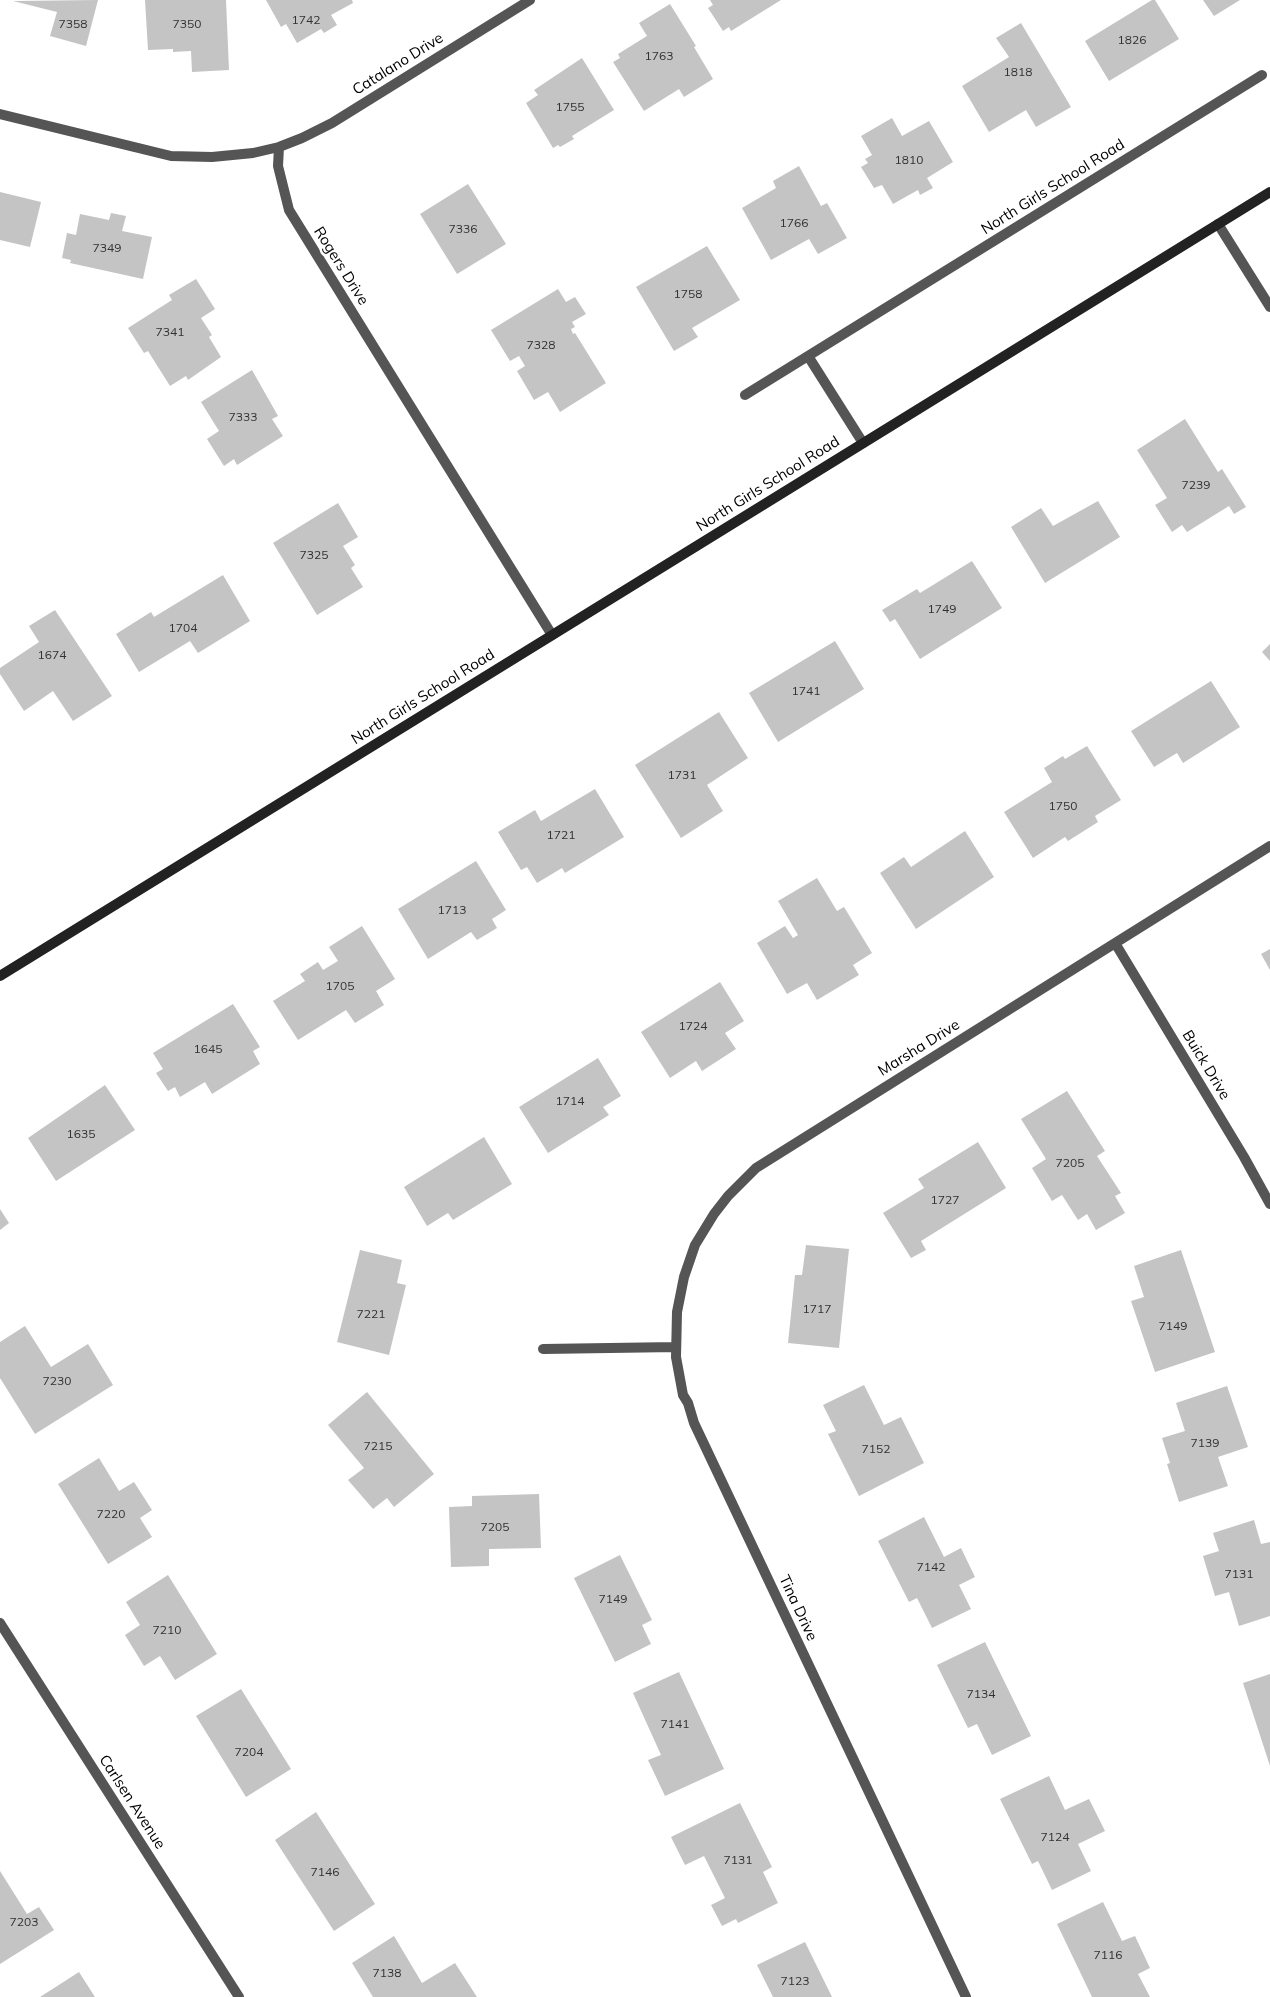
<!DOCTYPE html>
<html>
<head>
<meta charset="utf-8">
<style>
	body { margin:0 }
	canvas { display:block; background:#fff }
</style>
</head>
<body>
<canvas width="1270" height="1997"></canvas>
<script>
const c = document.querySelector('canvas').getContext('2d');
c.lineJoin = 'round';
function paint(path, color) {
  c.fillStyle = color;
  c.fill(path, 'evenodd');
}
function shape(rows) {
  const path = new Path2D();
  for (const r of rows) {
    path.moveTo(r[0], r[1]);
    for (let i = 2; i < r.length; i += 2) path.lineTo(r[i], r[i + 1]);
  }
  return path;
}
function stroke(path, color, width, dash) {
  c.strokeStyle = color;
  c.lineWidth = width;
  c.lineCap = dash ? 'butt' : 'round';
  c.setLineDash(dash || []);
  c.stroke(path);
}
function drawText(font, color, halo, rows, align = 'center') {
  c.font = font + ' Mulish,sans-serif';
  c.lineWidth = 5;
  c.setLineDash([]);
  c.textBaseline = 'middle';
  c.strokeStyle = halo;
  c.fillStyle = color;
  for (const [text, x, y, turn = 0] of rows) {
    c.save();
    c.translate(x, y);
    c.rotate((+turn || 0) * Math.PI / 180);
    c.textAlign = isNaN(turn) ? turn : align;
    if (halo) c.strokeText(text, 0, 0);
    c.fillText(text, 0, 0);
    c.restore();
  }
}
paint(shape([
	[98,0,86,46,50,36,57,12,13,1],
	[145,0,226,0,229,70,192,72,191,51,173,52,173,49,148,50],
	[266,0,352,0,353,3,331,15,337,25,324,33,321,29,297,43,286,24,281,27],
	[710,0,781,0,731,31,729,27,723,31,708,8,713,5],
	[1152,0,1155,0,1179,39,1109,81,1085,41],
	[1203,0,1240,0,1214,16],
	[670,4,696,46,694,47,713,79,684,97,679,89,644,111,613,62,620,58,618,54,647,36,639,23],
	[1021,23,1071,107,1036,127,1026,110,989,132,962,86,1009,57,996,38],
	[582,58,614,110,572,136,574,139,560,147,558,145,553,148,526,103,538,95,534,90],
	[892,118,902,136,929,121,953,162,927,178,933,188,920,195,918,190,893,204,882,185,874,188,861,167,868,163,865,159,872,155,861,136],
	[799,166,821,206,827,203,847,238,818,254,809,239,771,260,742,208,776,188,773,181],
	[468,184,506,244,457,274,420,214],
	[0,192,41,202,30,247,0,240],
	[111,213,126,216,122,231,152,237,143,279,70,263,71,260,62,258,67,233,76,235,80,214,109,220],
	[707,246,740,300,692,328,698,337,674,351,636,287],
	[196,279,215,309,201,318,212,335,209,337,221,357,188,380,186,376,170,386,148,351,144,353,128,328,172,300,169,295],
	[558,289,566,302,575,297,586,314,572,322,575,327,571,329,573,334,575,333,606,383,560,412,548,392,534,400,517,371,525,366,519,356,510,361,491,330],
	[252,370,278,416,272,419,283,436,237,465,234,459,224,466,207,439,219,431,201,402],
	[1185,419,1218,472,1222,469,1246,507,1234,514,1229,506,1187,532,1182,525,1172,532,1155,505,1167,498,1137,450],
	[1098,501,1120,537,1045,583,1011,527,1041,508,1053,526],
	[338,503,358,537,343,546,355,565,351,568,363,587,317,615,273,543],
	[972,561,1002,608,920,659,895,619,890,622,882,610,917,589,920,593],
	[223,575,250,621,198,653,190,641,139,672,116,634,151,612,154,617],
	[55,610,112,696,73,721,53,691,24,711,0,674,0,668,39,642,29,626],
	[835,641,864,689,778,742,749,693],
	[1270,644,1270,661,1262,652],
	[1211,681,1240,727,1183,763,1177,753,1154,767,1131,731],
	[719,712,748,758,707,785,723,811,681,838,635,765],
	[1087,746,1121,800,1095,816,1098,822,1068,841,1065,837,1033,858,1004,812,1052,782,1044,768,1063,756,1065,759],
	[595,789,624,837,565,873,562,868,537,883,527,867,521,870,498,832,535,810,541,821],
	[965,831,994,877,916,929,880,873,904,857,911,867],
	[476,861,506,910,492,919,497,928,477,940,471,932,428,959,398,909],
	[817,878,837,911,844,907,872,953,853,965,859,975,817,1000,807,983,787,994,757,943,785,926,793,938,798,935,778,901],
	[362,926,395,979,376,991,384,1005,355,1023,346,1010,298,1040,273,1001,305,981,300,974,318,962,323,970,338,961,329,947],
	[1270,949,1270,970,1261,954],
	[720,982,744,1021,725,1033,736,1049,702,1071,696,1061,670,1078,641,1032],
	[233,1004,260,1047,253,1051,260,1064,212,1094,205,1082,180,1097,175,1087,168,1091,156,1073,163,1069,153,1053],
	[598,1058,621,1096,603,1107,609,1115,548,1153,519,1107],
	[105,1085,135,1130,56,1181,28,1138],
	[1067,1091,1105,1151,1097,1156,1121,1193,1115,1196,1125,1213,1096,1230,1087,1214,1078,1220,1062,1195,1052,1201,1032,1168,1046,1159,1021,1119],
	[484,1137,512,1184,453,1220,448,1213,427,1226,404,1187],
	[978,1142,1006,1188,921,1241,926,1250,911,1258,883,1213,924,1188,918,1179],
	[0,1209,9,1223,0,1230],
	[806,1245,849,1249,839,1348,788,1343,795,1275,802,1275],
	[360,1250,402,1260,397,1283,406,1285,389,1355,337,1342],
	[1181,1250,1215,1352,1155,1372,1131,1301,1144,1297,1134,1266],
	[25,1326,51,1367,88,1344,113,1385,35,1434,0,1378,0,1342],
	[864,1385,884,1425,901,1417,924,1463,859,1496,828,1434,836,1431,823,1405],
	[1227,1386,1248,1447,1218,1457,1228,1486,1179,1502,1167,1464,1170,1463,1162,1438,1185,1431,1176,1403],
	[367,1392,434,1474,394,1507,387,1498,373,1509,348,1480,364,1468,328,1425],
	[99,1458,119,1491,134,1482,152,1510,140,1518,152,1537,108,1564,58,1484],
	[539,1494,541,1548,489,1549,489,1566,451,1567,449,1507,472,1506,472,1496],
	[924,1517,944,1557,961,1548,975,1577,959,1585,971,1609,932,1628,917,1598,909,1602,878,1541],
	[1254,1520,1261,1544,1270,1542,1270,1616,1239,1626,1229,1592,1215,1596,1203,1556,1219,1551,1213,1533],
	[620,1555,652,1620,642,1625,651,1644,615,1662,574,1578],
	[168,1575,217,1654,175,1680,160,1656,144,1666,125,1635,140,1625,126,1602],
	[985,1642,1031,1736,992,1755,977,1724,968,1728,937,1665],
	[679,1672,724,1769,665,1796,648,1760,661,1755,633,1693],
	[1270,1674,1270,1766,1243,1683],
	[241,1689,291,1769,246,1797,196,1716],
	[1049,1776,1065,1810,1089,1799,1105,1831,1078,1844,1091,1871,1052,1890,1038,1861,1032,1864,1000,1799],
	[740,1803,772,1867,763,1872,778,1903,738,1923,736,1919,722,1926,711,1905,725,1898,704,1856,685,1865,671,1837],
	[316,1812,375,1904,334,1931,275,1840],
	[0,1871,27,1914,39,1907,54,1930,0,1964],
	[1103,1902,1122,1941,1135,1936,1150,1968,1138,1974,1150,1997,1092,1997,1057,1924],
	[394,1936,422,1983,455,1963,477,1997,373,1997,352,1963],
	[805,1942,832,1997,773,1997,757,1965],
	[79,1972,95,1997,40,1997]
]), '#c4c4c4');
stroke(shape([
	[0,114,171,156,212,157,253,153,279,147,302,138,332,123,530,0],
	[279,147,278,166,289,210,552,635],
	[1218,224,1270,307],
	[808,356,863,443],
	[745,395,1262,75],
	[1115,943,1244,1157,1270,1204],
	[543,1349,676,1347],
	[0,1623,239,1997],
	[966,1997,694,1423,688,1403,683,1395,676,1357,677,1312,684,1277,695,1245,714,1214,728,1196,756,1168,1270,846]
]), '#555', 10);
stroke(shape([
	[0,976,1270,192]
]), '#222', 10);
drawText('12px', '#313131', null, [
	["1742",306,20],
	["7358",73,24],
	["7350",187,24],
	["1826",1132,40],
	["1763",659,56],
	["1818",1018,72],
	["1755",570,107],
	["1810",909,160],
	["1766",794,223],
	["7336",463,229],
	["7349",107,248],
	["1758",688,294],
	["7341",170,332],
	["7328",541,345],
	["7333",243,417],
	["7239",1196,485],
	["7325",314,555],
	["1749",942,609],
	["1704",183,628],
	["1674",52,655],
	["1741",806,691],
	["1731",682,775],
	["1750",1063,806],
	["1721",561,835],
	["1713",452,910],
	["1705",340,986],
	["1724",693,1026],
	["1645",208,1049],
	["1714",570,1101],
	["1635",81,1134],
	["7205",1070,1163],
	["1727",945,1200],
	["1717",817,1309],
	["7221",371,1314],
	["7149",1173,1326],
	["7230",57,1381],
	["7139",1205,1443],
	["7215",378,1446],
	["7152",876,1449],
	["7220",111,1514],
	["7205",495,1527],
	["7142",931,1567],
	["7131",1239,1574],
	["7149",613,1599],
	["7210",167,1630],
	["7134",981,1694],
	["7141",675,1724],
	["7204",249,1752],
	["7124",1055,1837],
	["7131",738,1860],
	["7146",325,1872],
	["7203",24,1922],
	["7116",1108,1955],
	["7138",387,1973],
	["7123",795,1981]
]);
drawText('15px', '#000', '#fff', [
	["Catalano Drive",398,64,-32],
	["North Girls School Road",1053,187,-32],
	["Rogers Drive",341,266,58],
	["North Girls School Road",768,484,-32],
	["North Girls School Road",423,697,-32],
	["Marsha Drive",919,1048,-32],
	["Buick Drive",1206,1065,59],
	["Tina Drive",798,1608,65],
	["Carlsen Avenue",132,1802,57]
]);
</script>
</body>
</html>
